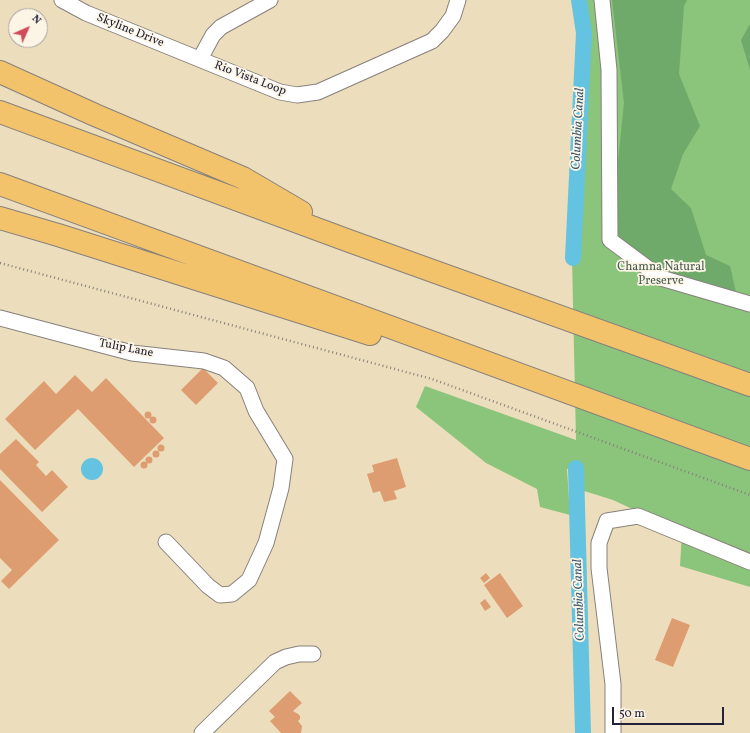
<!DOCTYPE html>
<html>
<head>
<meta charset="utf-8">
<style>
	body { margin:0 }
	#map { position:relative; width:750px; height:733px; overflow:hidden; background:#ecdebc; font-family:Vollkorn,serif }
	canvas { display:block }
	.north { position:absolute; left:8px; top:8px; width:40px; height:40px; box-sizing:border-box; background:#fcf5e5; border:1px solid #a5a1a1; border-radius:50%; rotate:45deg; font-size:11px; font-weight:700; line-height:16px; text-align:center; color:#22223b }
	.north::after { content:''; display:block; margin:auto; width:14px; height:18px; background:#d1495b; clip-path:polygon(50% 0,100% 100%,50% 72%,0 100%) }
	.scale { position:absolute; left:612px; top:707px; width:112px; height:18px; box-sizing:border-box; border:2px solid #22223b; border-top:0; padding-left:5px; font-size:12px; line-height:14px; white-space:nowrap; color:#22223b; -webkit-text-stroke:3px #fcf5e5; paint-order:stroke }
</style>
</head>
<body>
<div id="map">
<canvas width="750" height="733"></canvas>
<div class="north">N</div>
<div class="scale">50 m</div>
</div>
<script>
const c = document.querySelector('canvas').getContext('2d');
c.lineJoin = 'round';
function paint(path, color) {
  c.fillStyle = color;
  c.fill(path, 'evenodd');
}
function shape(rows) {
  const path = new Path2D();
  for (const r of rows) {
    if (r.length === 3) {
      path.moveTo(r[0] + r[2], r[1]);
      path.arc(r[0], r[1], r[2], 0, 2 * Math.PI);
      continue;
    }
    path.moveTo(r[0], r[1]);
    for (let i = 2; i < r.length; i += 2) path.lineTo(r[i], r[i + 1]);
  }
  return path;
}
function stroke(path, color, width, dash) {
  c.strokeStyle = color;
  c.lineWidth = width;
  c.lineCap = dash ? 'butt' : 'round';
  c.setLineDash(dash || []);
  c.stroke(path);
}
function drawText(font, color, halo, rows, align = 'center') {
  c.font = font + ' Vollkorn,serif';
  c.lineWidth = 3.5;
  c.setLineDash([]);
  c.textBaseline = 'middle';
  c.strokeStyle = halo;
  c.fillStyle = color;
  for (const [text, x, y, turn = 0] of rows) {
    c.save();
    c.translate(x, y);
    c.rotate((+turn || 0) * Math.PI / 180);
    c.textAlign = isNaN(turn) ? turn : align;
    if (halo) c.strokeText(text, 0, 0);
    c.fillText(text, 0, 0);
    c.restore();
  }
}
paint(shape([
	[579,0,750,0,750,587,680,566,682,532,613,500,578,489,577,468,567,469,570,515,540,507,537,489,486,463,416,407,425,386,576,440,572,258,584,33]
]), '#8ac57b');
paint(shape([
	[612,0,687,0,684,6,679,74,700,126,683,154,671,189,691,208,706,255,730,266,738,301,661,278,610,240,624,103],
	[750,24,750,70,741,40]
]), '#6faa6b');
paint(shape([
	[92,469,11]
]), '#63c3e1');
stroke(shape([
	[573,258,584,33,579,0],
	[576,468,583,733]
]), '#63c3e1', 16);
paint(shape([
	[203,368,218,383,196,405,181,390],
	[75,375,92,392,106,378,164,438,134,467,78,409,35,450,5,419,44,381,56,394],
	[148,415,3.5],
	[153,420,3.5],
	[16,439,39,462,36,465,46,476,52,470,68,487,42,512,0,469,0,454],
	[161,448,3.5],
	[156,454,3.5],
	[149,460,3.5],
	[397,458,406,487,394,491,397,499,384,502,380,491,373,493,367,474,374,472,372,465],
	[144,465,3.5],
	[0,480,59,540,9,589,1,581,12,570,0,558],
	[486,573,490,578,484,583,480,578],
	[500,573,523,606,507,618,484,585],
	[485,599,491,607,485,611,480,603],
	[672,618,690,625,673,667,655,660],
	[290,691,302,703,293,711,298,714,300,716,300,719,298,721,302,726,301,733,281,733,270,721,275,717,269,711]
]), '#de9d70');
const minor = shape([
	[62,0,86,13,280,92,297,95,318,92,432,41,442,31,453,16,458,0],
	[602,0,609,70,610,240,661,278,750,304],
	[200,59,213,35,221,27,270,0],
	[0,318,132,353,204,361,224,368,247,388,256,411,285,459,281,488,266,543,249,580,232,594,220,595,208,586,166,542],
	[202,733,275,662,286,657,299,654,313,654],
	[613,733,613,684,599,568,599,543,607,521,638,516,750,562]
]);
const highway = shape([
	[0,72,95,115,243,178,301,212],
	[0,112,352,242,750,385],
	[0,184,750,459],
	[0,218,58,235,370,334]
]);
stroke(minor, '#87807c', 17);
stroke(highway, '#87807c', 24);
stroke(shape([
	[0,263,432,379,750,495]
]), '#87807c', 2.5, [1, 3]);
stroke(minor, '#fff', 15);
stroke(highway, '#f2c36a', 22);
drawText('12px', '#22223b', '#fcf5e5', [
	["Skyline Drive",130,31,22],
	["Rio Vista Loop",250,79,21],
	["Tulip Lane",126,349,11]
]);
drawText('12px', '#465b51', '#fcf5e5', [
	["Chamna Natural",661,268],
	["Preserve",661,282]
]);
drawText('italic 13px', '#395a75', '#fcf5e5', [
	["Columbia Canal",579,129,-87],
	["Columbia Canal",580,600,-92]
]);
</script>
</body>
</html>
